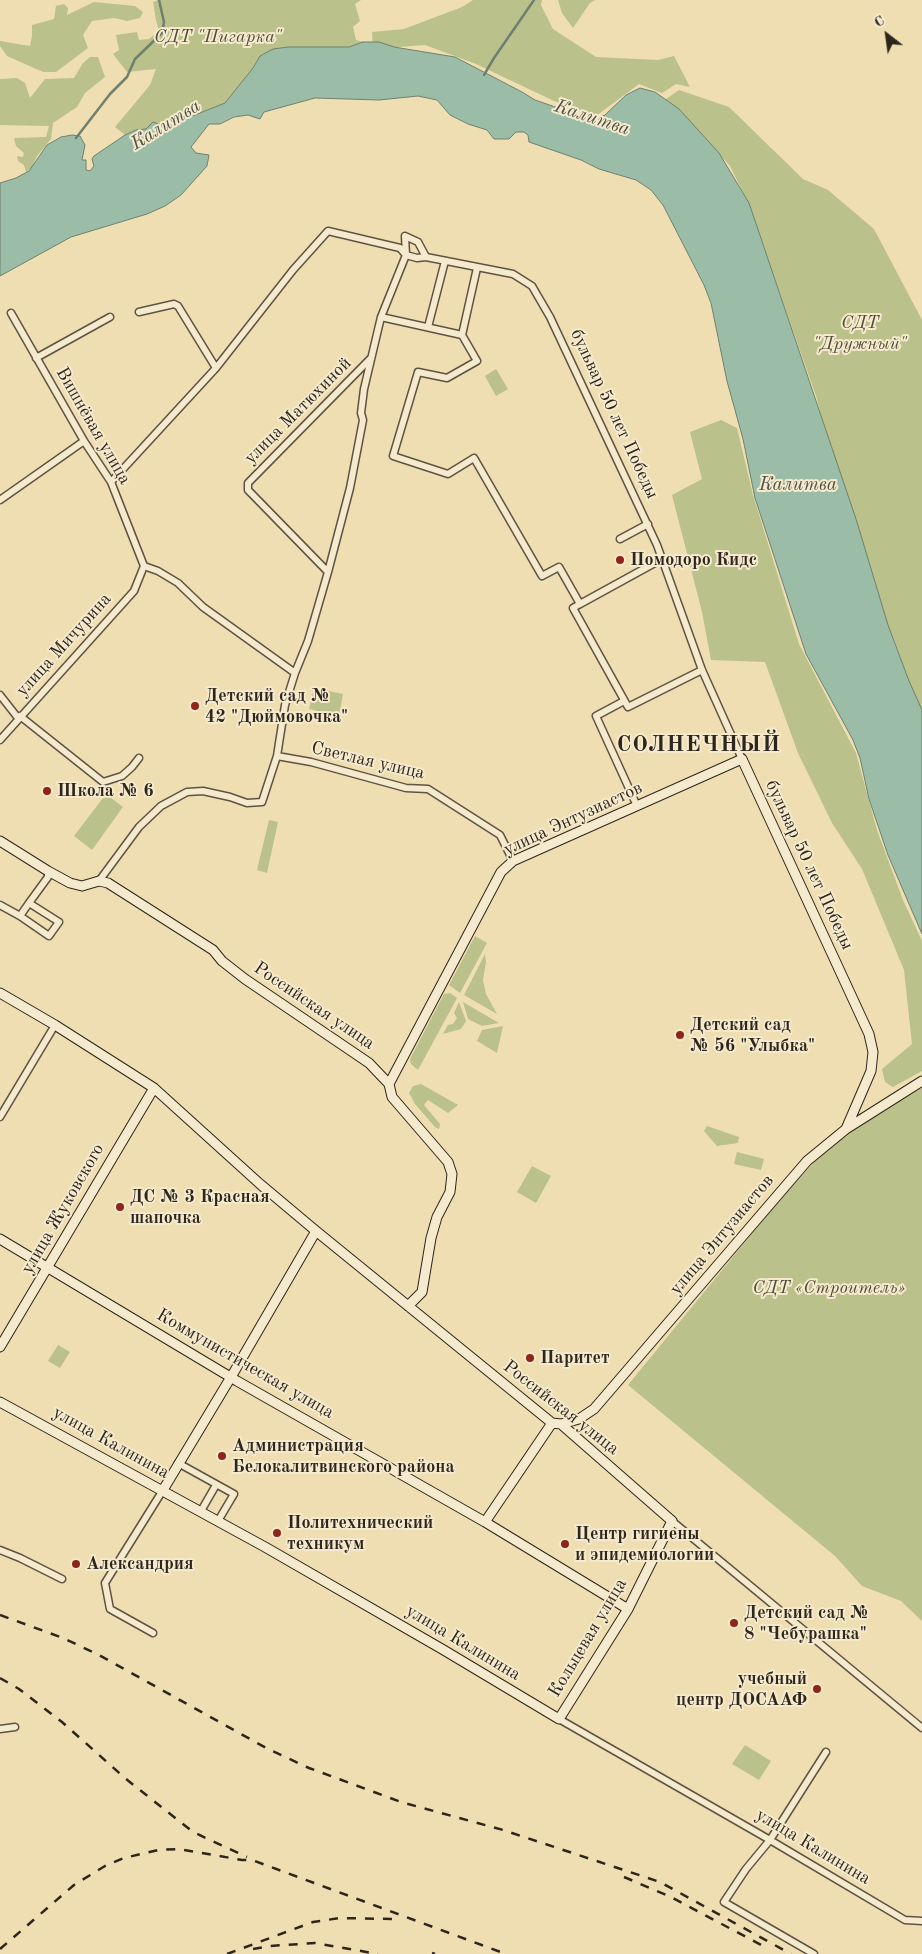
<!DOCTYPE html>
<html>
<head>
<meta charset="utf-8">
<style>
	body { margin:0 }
	#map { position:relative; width:922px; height:1954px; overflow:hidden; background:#efdeb2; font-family:"Old Standard TT",serif }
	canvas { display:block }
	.north { position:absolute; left:862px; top:10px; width:50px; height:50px; -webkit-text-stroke:4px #f5eacd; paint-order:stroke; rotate:330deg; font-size:14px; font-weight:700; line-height:20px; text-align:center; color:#2e251c }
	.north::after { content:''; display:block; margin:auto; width:18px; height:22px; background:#2e251c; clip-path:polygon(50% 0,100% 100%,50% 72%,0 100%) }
</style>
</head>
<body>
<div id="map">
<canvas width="922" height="1954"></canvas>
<div class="north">С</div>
</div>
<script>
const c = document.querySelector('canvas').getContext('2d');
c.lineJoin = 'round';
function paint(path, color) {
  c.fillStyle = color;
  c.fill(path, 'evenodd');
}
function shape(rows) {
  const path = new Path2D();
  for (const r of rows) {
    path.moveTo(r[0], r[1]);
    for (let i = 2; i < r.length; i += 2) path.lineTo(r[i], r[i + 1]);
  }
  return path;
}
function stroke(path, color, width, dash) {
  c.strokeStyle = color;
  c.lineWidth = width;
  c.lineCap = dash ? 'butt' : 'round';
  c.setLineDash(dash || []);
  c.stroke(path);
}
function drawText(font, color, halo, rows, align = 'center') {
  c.font = font + ' "Old Standard TT",serif';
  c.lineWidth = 4;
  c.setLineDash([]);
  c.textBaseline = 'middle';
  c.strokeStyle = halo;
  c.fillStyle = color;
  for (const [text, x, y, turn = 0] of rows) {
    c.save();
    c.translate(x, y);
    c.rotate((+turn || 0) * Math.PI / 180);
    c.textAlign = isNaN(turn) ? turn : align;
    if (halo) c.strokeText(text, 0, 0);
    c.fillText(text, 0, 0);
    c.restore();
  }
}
paint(shape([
	[158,0,361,0,355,4,360,21,353,27,356,40,363,42,349,47,286,48,260,56,253,68,225,103,195,115,170,119,161,125,146,129,136,130,125,135,115,127,150,85,156,69,127,72,113,54,119,50,116,35,137,32,139,40,149,39,159,31,156,20,153,2],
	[473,0,542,0,541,5,553,29,596,57,658,60,674,56,690,87,676,84,662,93,639,84,596,116,554,101,476,64,425,45,373,49,372,32,404,29,462,7],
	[558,0,595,0,590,3,573,28,562,13],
	[94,2,135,6,143,12,140,18,127,21,114,18,92,21,83,35,88,48,56,72,43,72,7,56,0,46,0,41,30,46,32,36,32,25,54,19,56,6,64,4,68,8,67,15],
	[90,57,98,57,105,77,85,93,77,107,53,123,51,139,37,156,32,167,26,172,24,165,18,161,17,156,23,157,24,153,16,146,14,138,46,137,49,126,0,125,0,79,17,78,25,83,30,98,45,79,74,78,83,63],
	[679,90,729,107,803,179,828,190,874,229,922,320,922,724,913,704,897,647,860,564,816,396,748,203,730,166,684,116,662,102],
	[496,369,508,389,496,396,485,376],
	[721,420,737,428,753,495,799,644,856,753,877,830,903,900,922,941,922,1071,893,1087,885,1082,882,1069,912,1044,904,970,862,869,832,823,798,753,765,662,711,660,702,612,672,495,702,479,690,432],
	[314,688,343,694,339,716,309,709],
	[106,794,123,807,92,850,74,836],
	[269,820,278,822,267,873,257,870],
	[475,936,487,943,460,993,449,985],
	[485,954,486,962,483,980,486,994,497,1014,464,995],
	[450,993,457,998,418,1070,411,1064,410,1059,444,994],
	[459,1002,466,1021,461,1029,443,1034,448,1025,453,1024,457,1018,454,1013],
	[463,1002,499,1023,482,1026,468,1019],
	[503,1026,497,1053,477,1041,482,1030],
	[421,1084,458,1105,448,1113,428,1100,424,1105,440,1124,439,1129,435,1127,415,1104,409,1093,413,1086],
	[922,1088,922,1621,901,1601,862,1586,835,1556,628,1385,777,1203,815,1161,847,1135,890,1106],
	[707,1126,739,1137,738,1143,717,1146,704,1131],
	[737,1152,764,1159,761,1170,734,1164],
	[532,1166,551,1176,536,1203,517,1192],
	[58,1345,70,1352,60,1368,48,1361],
	[745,1745,771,1761,759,1780,732,1764]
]), '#bac18b');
const water = shape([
	[363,42,379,42,394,47,455,57,522,92,535,100,564,110,577,118,592,121,605,115,626,95,640,88,655,92,679,109,719,153,749,203,856,519,888,625,909,681,922,710,922,934,888,855,869,799,860,758,853,740,806,654,755,498,743,439,727,381,711,303,704,285,663,205,651,190,636,180,599,169,581,160,529,142,528,135,524,132,516,132,509,139,494,139,487,130,468,124,450,115,437,100,418,96,379,100,315,98,264,112,260,119,248,115,234,117,220,124,209,124,191,147,196,153,209,155,207,166,181,195,165,206,147,214,71,237,0,276,0,183,16,178,29,171,47,145,61,137,72,135,80,136,85,145,82,160,86,160,86,170,90,171,94,166,92,159,94,156,125,135,136,130,146,129,153,122,161,125,170,119,195,115,225,103,253,68,260,56,273,49,288,47,349,47,363,42]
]);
paint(water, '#9bbda7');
stroke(water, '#6f806f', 1);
stroke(shape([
	[484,75,494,58,534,0],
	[76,138,110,94,127,77,135,59,162,33,164,22,159,0]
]), '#6f806f', 2.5);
const street = shape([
	[405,236,418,242,426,257,513,274,532,286,550,317,657,545,702,670,742,759],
	[139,312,174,304,178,306,216,368],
	[11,313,84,441,111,482,144,566],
	[381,317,462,335,477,361,447,378,418,372,393,456,448,474,474,458,542,576,559,567,580,604,573,608,628,707,702,670],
	[428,327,445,261],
	[462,335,477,268],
	[36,358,110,317],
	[111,482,216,368,293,270,328,231,400,248,406,255,417,258,426,257],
	[0,500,84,441],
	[620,539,648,524],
	[144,566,158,571,178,583,203,607,295,673],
	[328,572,248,490,248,483,370,359],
	[580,604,662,559],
	[0,695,18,718],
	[624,701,596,716,637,806],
	[20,716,103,782,122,776,132,767,139,758],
	[0,740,134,591,144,566],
	[277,756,311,762,406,788,428,789,500,835,513,861],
	[99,881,139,827,161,806,187,792,203,791,230,797,247,803,262,802,277,756,285,705,295,673,308,641,328,572,350,488,363,420,361,413,364,389,381,317,406,255,405,236],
	[29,903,20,916,49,936,59,922,29,903,48,877,48,871],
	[0,905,20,916],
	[0,1117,55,1025],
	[178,1463,234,1494,218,1521],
	[201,1511,216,1485],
	[672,1521,922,1728],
	[0,1550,20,1558,62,1579],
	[153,1633,110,1609,105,1583,163,1490],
	[559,1719,770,1840,905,1920,922,1921],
	[0,1729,15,1727],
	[814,1954,724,1902,746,1869,770,1840,826,1752]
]);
const secondary = shape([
	[0,841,48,871,70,883,82,886,99,881,108,883,213,950,222,961,245,979,369,1063,389,1084,392,1097,448,1162,452,1174,450,1192,437,1217,431,1238,422,1292,408,1306],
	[0,993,55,1025,154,1088,260,1184,316,1231,552,1423,561,1424,672,1521,628,1609,559,1719,442,1649,265,1547,0,1402],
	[389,1084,501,872,513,861,742,759,869,1034,873,1052,871,1071,846,1129],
	[0,1239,237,1381,485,1522,628,1609],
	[0,1347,154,1088],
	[561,1424,579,1419,594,1409,807,1161,846,1129,922,1081],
	[163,1490,234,1372,316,1231],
	[485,1522,552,1423]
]);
stroke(street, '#5e5342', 9);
stroke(secondary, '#2e251c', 11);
stroke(street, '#f5eacd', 6);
stroke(secondary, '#f5eacd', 9);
stroke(shape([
	[0,1615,63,1638,99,1655,268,1749,309,1768,401,1802,503,1830,660,1882,791,1954],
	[0,1678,19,1689,62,1722,126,1779,193,1832,247,1857],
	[624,1877,671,1897,763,1946],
	[0,1949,74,1885,105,1866,124,1858,158,1850,179,1849,242,1860,252,1860,506,1954],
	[253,1949,270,1946,315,1943,378,1954],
	[432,1953,435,1954],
	[227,1954,313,1922,340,1918,394,1919]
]), '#2e251c', 2.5, [9, 9]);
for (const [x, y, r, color] of [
	[620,560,5,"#8f2418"],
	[195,706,5,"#8f2418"],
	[47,791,5,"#8f2418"],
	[680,1035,5,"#8f2418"],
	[120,1207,5,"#8f2418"],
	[530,1358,5,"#8f2418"],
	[222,1456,5,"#8f2418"],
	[277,1533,5,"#8f2418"],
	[565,1544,5,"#8f2418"],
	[76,1564,5,"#8f2418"],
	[734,1623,5,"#8f2418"],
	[817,1689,5,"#8f2418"]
]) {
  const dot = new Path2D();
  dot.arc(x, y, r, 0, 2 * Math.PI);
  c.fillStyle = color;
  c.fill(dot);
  stroke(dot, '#f5eacd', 2);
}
drawText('italic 18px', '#514c38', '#f5eacd', [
	["СДТ \"Пигарка\"",218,37],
	["СДТ",860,323],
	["\"Дружный\"",860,344],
	["СДТ «Строитель»",829,1288]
]);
drawText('18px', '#2e251c', '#f5eacd', [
	["улица Матюхиной",298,411,-45],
	["бульвар 50 лет Победы",614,414,65],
	["Вишнёвая улица",93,426,60],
	["улица Мичурина",64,645,-48],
	["Светлая улица",368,761,13],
	["улица Энтузиастов",573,819,-25],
	["бульвар 50 лет Победы",809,865,65],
	["Российская улица",314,1006,34],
	["улица Жуковского",63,1209,-60],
	["улица Энтузиастов",722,1235,-50],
	["Коммунистическая улица",245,1364,30],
	["Российская улица",561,1408,38],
	["улица Калинина",111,1443,29],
	["Кольцевая улица",588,1638,-59],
	["улица Калинина",463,1643,31],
	["улица Калинина",813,1847,31]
]);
drawText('bold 18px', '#2e251c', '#f5eacd', [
	["Помодоро Кидс",630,560],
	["Детский сад №",205,696],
	["42 \"Дюймовочка\"",205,717],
	["Школа № 6",57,791],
	["Детский сад",690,1025],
	["№ 56 \"Улыбка\"",690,1046],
	["ДС № 3 Красная",130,1197],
	["шапочка",130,1218],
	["Паритет",540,1358],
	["Администрация",232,1446],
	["Белокалитвинского района",232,1467],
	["Политехнический",287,1523],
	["техникум",287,1544],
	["Центр гигиены",575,1534],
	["и эпидемиологии",575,1555],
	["Александрия",86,1564],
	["Детский сад №",744,1613],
	["8 \"Чебурашка\"",744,1634],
	["учебный",807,1679,"right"],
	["центр ДОСААФ",807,1700,"right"]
], 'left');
drawText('italic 19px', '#4f5346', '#f5eacd', [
	["Калитва",592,118,18],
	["Калитва",166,125,-32],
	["Калитва",798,485]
]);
c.letterSpacing = '1px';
drawText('bold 22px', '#2e251c', '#f5eacd', [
	["СОЛНЕЧНЫЙ",699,745]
]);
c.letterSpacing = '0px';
</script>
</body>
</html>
